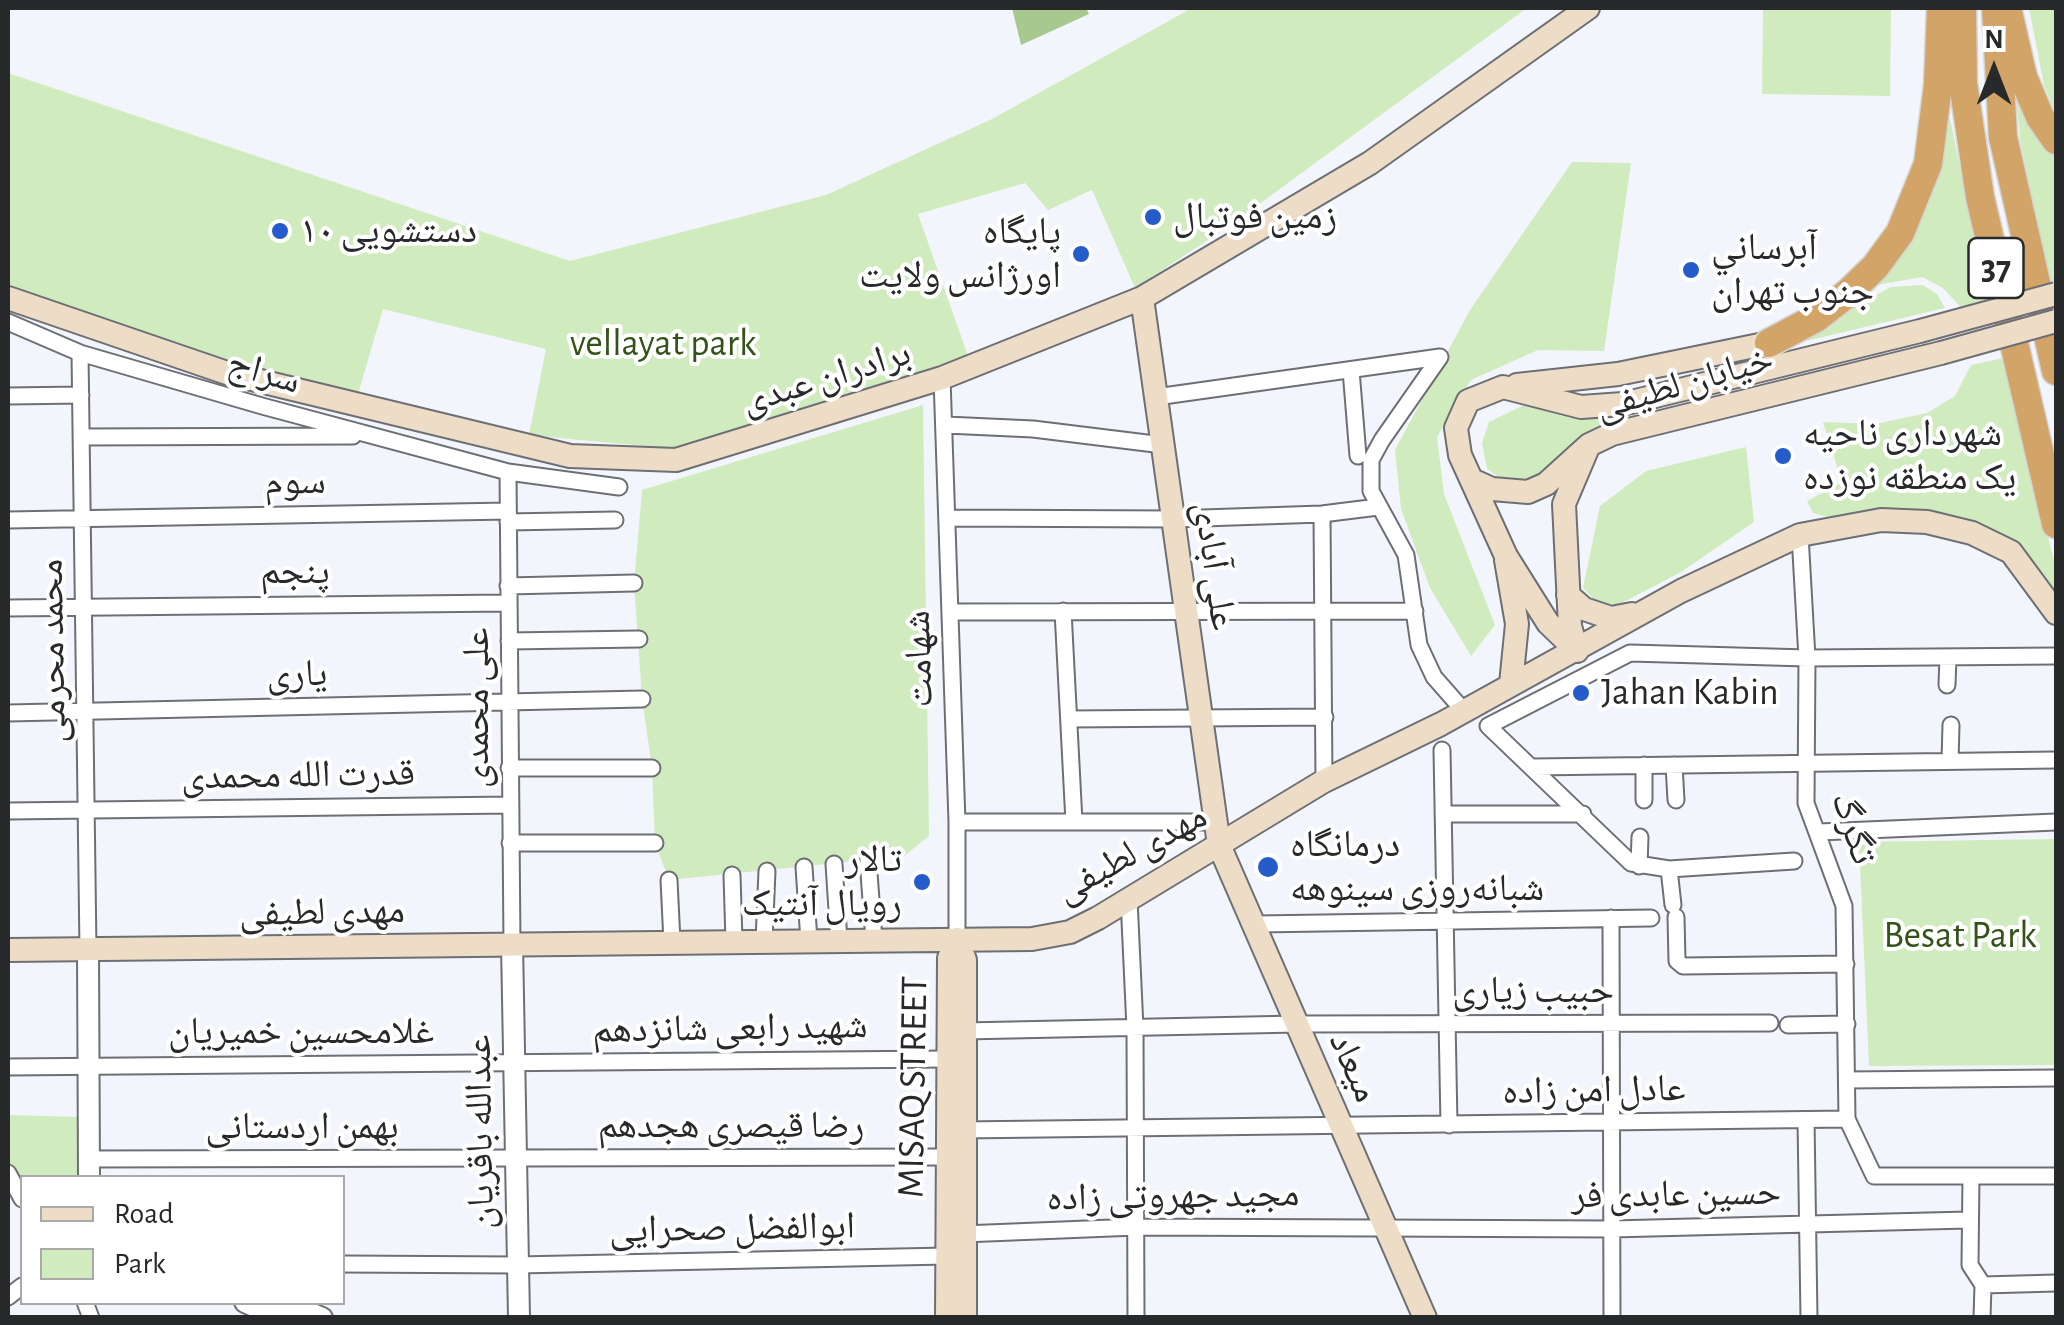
<!DOCTYPE html>
<html>
<head>
<meta charset="utf-8">
<style>
	body { margin:0 }
	#map { position:relative; width:2064px; height:1325px; overflow:hidden; background:#f3f5fc; font-family:"Alegreya Sans",sans-serif }
	canvas { display:block }
	.frame { position:absolute; inset:0; border:10px solid #28292b; pointer-events:none }
	.legend { position:absolute; left:20px; top:1175px; width:325px; height:130px; box-sizing:border-box; background:#fff; border:2px solid #a9a9aa; margin:0; padding:12px 18px; list-style:none; font-size:30px; color:#28292b }
	.legend li { display:flex; align-items:center; gap:20px; height:50px }
	.legend b { width:50px; border:2px solid #a9a9aa }
	.north { position:absolute; left:1944px; top:20px; width:100px; height:100px; -webkit-text-stroke:8px #fff; paint-order:stroke; rotate:0deg; font-size:28px; font-weight:700; line-height:40px; text-align:center; color:#28292b }
	.north::after { content:''; display:block; margin:auto; width:35px; height:45px; background:#28292b; clip-path:polygon(50% 0,100% 100%,50% 72%,0 100%) }
</style>
</head>
<body>
<div id="map">
<canvas width="2064" height="1325"></canvas>
<div class="frame"></div>
<ul class="legend">
<li><b style="height:12px;background:#eeddc6"></b>Road</li>
<li><b style="height:28px;background:#d0ebbe"></b>Park</li>
</ul>
<div class="north">N</div>
</div>
<script>
const c = document.querySelector('canvas').getContext('2d');
c.lineJoin = 'round';
function paint(path, color) {
  c.fillStyle = color;
  c.fill(path, 'evenodd');
}
function shape(rows) {
  const path = new Path2D();
  for (const r of rows) {
    path.moveTo(r[0], r[1]);
    for (let i = 2; i < r.length; i += 2) path.lineTo(r[i], r[i + 1]);
  }
  return path;
}
function stroke(path, color, width, dash) {
  c.strokeStyle = color;
  c.lineWidth = width;
  c.lineCap = dash ? 'butt' : 'round';
  c.setLineDash(dash || []);
  c.stroke(path);
}
function drawText(font, color, halo, rows, align = 'center') {
  c.font = font + ' "Alegreya Sans","Noto Naskh Arabic",sans-serif';
  c.lineWidth = 8;
  c.setLineDash([]);
  c.textBaseline = 'middle';
  c.strokeStyle = halo;
  c.fillStyle = color;
  for (const [text, x, y, turn = 0] of rows) {
    c.save();
    c.translate(x, y);
    c.rotate((+turn || 0) * Math.PI / 180);
    c.textAlign = isNaN(turn) ? turn : align;
    if (halo) c.strokeText(text, 0, 0);
    c.fillText(text, 0, 0);
    c.restore();
  }
}
paint(shape([
	[1192,8,1527,8,1232,224,1135,288,1092,190,1048,210,1025,183,918,214,968,356,674,449,529,435,546,349,383,309,358,394,229,364,8,288,8,73,570,261,826,195,992,119],
	[1763,8,1891,8,1890,96,1762,94],
	[2029,8,2056,8,2056,116,2044,85],
	[2016,92,2037,137,2056,154,2056,285,2051,286,2020,140],
	[1950,118,1987,302,1963,310,1943,288,1922,277,1871,286,1943,120],
	[1572,162,1631,163,1604,351,1538,350,1471,380,1437,437,1444,494,1495,625,1471,656,1430,588,1401,509,1395,450,1470,310],
	[1923,285,1937,294,1945,308,1806,341,1827,322,1876,295,1891,287],
	[2003,358,2056,569,2056,592,2015,544,1962,517,1920,510,1828,517,1813,513,1807,501,1842,482,1823,422,1875,424,1927,413,1955,396,1971,365],
	[923,405,929,836,904,856,669,880,655,843,652,768,642,699,634,583,642,490],
	[1524,405,1570,418,1616,417,1579,436,1547,472,1528,483,1503,480,1487,469,1482,443,1489,422],
	[1746,447,1754,522,1681,572,1620,604,1598,604,1583,588,1600,506,1646,471],
	[2056,839,2056,1065,1869,1066,1859,842],
	[8,1115,80,1117,81,1177,22,1178,22,1186,8,1160]
]), '#d0ebbe');
paint(shape([
	[1012,8,1086,8,1089,14,1021,45]
]), '#a7c990');
const minor = shape([
	[8,322,80,353,262,406,508,472,619,487],
	[80,353,88,949],
	[1440,357,1382,440,1371,460,1371,491,1406,555,1419,645,1434,677,1463,710],
	[1351,370,1358,456],
	[942,378,957,822,957,939],
	[8,396,81,395],
	[1156,397,1440,357],
	[946,425,1033,429,1163,445],
	[82,437,353,436],
	[508,472,512,944],
	[1322,514,1324,781],
	[948,518,1173,519,1322,514,1378,507],
	[8,520,508,511],
	[508,522,615,520],
	[1800,535,1807,658,1806,803,1844,906,1847,1119,1874,1176,2056,1176],
	[508,586,634,583],
	[8,608,509,603],
	[1063,611,1074,822],
	[950,612,1415,611],
	[509,641,639,639],
	[1947,685,1948,657],
	[8,713,642,699],
	[1069,719,1325,717],
	[1442,750,1449,1125],
	[1950,761,1951,725],
	[1644,765,1644,800],
	[1674,765,1676,800],
	[1533,767,2056,760],
	[509,768,652,768],
	[8,811,510,805],
	[1443,814,1583,814],
	[957,822,1217,822],
	[1819,832,2056,822],
	[510,843,655,843],
	[868,860,874,940],
	[1794,861,1669,869,1631,863,1488,726,1630,653,1807,658,2056,656],
	[834,864,839,941],
	[1639,866,1640,837],
	[804,867,809,941],
	[1669,869,1673,905],
	[732,875,734,942],
	[669,880,672,942],
	[1129,899,1135,1028,1136,1318],
	[1676,917,1677,961,1683,966,1846,964],
	[1611,918,1612,1318],
	[1257,924,1651,918],
	[764,941,767,871],
	[1788,1025,1847,1024],
	[964,1031,1297,1024,1770,1023],
	[8,1067,946,1059],
	[1847,1080,2056,1078],
	[1806,1120,1809,1318],
	[962,1130,1847,1119],
	[89,1159,946,1157],
	[8,1173,22,1199],
	[1971,1176,1970,1265,1983,1285,1982,1318],
	[963,1234,1136,1227,1612,1229,1968,1220],
	[342,1264,518,1265,946,1256],
	[1983,1285,2056,1283],
	[8,1297,22,1286],
	[85,1302,91,1318]
]);
const tertiary = shape([
	[512,944,519,1318],
	[88,949,89,1178],
	[245,1302,281,1318],
	[284,1302,322,1318]
]);
const secondary = shape([
	[8,298,227,373,570,456,676,460,942,378,1142,298,1370,163,1588,8],
	[1142,298,1219,845,1425,1318],
	[1517,385,1618,374,1769,343],
	[1589,445,1564,504,1570,626,1577,651,1548,623,1506,556,1460,455,1456,428,1468,401,1503,387,1581,407,1623,404,1920,331],
	[1472,480,1492,489,1528,492,1546,484,1589,445,1612,434,1941,353],
	[1506,560,1517,624,1511,684],
	[1568,595,1584,609,1611,618,1632,614],
	[957,939,965,960,965,1318],
	[8,950,1032,939,1070,932,1098,918,1324,781,1441,724,1681,591,1800,535,1881,520,1927,522,1972,533,2011,552,2056,613],
	[947,1318,949,958,957,939]
]);
const trunk = shape([
	[1962,8,1963,83,1980,197,2056,524],
	[1996,8,2003,137,2056,371],
	[2008,12,2023,77,2040,117,2056,140],
	[1769,343,1816,318,1848,293,1875,267,1900,233,1928,164,1938,85,1941,8]
]);
stroke(minor, '#6d6f75', 19);
stroke(tertiary, '#6d6f75', 24);
stroke(secondary, '#6d6f75', 26);
stroke(trunk, '#d4d4d5', 31);
stroke(minor, '#fff', 15);
stroke(tertiary, '#fff', 20);
stroke(secondary, '#eeddc6', 22);
stroke(trunk, '#d3a467', 28);
const secondaryBridge = shape([
	[1920,331,2056,294],
	[1941,353,2056,321]
]);
stroke(secondaryBridge, '#6d6f75', 26, []);
stroke(secondaryBridge, '#eeddc6', 22);
for (const [x, y, r, color] of [
	[1153,217,10,"#255cc9"],
	[280,231,10,"#255cc9"],
	[1081,254,10,"#255cc9"],
	[1691,270,10,"#255cc9"],
	[1783,456,10,"#255cc9"],
	[1581,693,10,"#255cc9"],
	[1268,867,12,"#255cc9"],
	[922,882,10,"#255cc9"]
]) {
  const dot = new Path2D();
  dot.arc(x, y, r, 0, 2 * Math.PI);
  c.fillStyle = color;
  c.fill(dot);
  stroke(dot, '#fff', 4);
}
for (const [x, y, w] of [
	[1996,268,55]
]) {
  const box = new Path2D();
  box.roundRect(x - w / 2, y - 30, w, 60, 8);
  c.fillStyle = '#fff';
  c.fill(box);
  stroke(box, '#28292b', 2.5);
}
drawText('bold 35px', '#28292b', null, [
	["37",1996,268]
]);
drawText('38px', '#28292b', '#fff', [
	["زمین فوتبال",1173,217],
	["دستشویی ۱۰",300,231],
	["پایگاه",1061,232,"right"],
	["اورژانس ولایت",1061,276,"right"],
	["آبرساني",1711,248],
	["جنوب تهران",1711,292],
	["شهرداری ناحیه",1803,434],
	["یک منطقه نوزده",1803,478],
	["Jahan Kabin",1601,693],
	["درمانگاه",1290,845],
	["شبانه‌روزی سینوهه",1290,889],
	["تالار",902,860,"right"],
	["رویال آنتیک",902,904,"right"]
], 'left');
drawText('38px', '#345318', '#fff', [
	["vellayat park",663,344],
	["Besat Park",1960,936]
]);
drawText('38px', '#28292b', '#fff', [
	["سراج",264,372,16],
	["برادران عبدی",826,377,-17],
	["خیابان لطیفی",1684,383,-16],
	["سوم",295,482,-1],
	["علی آبادی",1215,566,82],
	["پنجم",295,572],
	["محمد محرمی",52,651,-91],
	["شهامت",919,659,-92],
	["یاری",297,674,-1],
	["علی محمدی",477,708,-90],
	["قدرت الله محمدی",298,775,-1],
	["تگرگ",1854,828,72],
	["مهدی لطیفی",1131,853,-29],
	["مهدی لطیفی",322,912,-1],
	["حبیب زیاری",1533,991],
	["شهید رابعی شانزدهم",730,1028,-1],
	["غلامحسین خمیریان",301,1032],
	["میعاد",1354,1067,66],
	["MISAQ STREET",913,1087,-89],
	["عادل امن زاده",1594,1090,-1],
	["رضا قیصری هجدهم",731,1126],
	["بهمن اردستانی",302,1127],
	["عبدالله باقریان",480,1132,-91],
	["حسین عابدی‌ فر",1676,1194,-1],
	["مجید جهروتی زاده",1173,1196,-1],
	["ابوالفضل صحرایی",732,1228,-1]
]);
</script>
</body>
</html>
